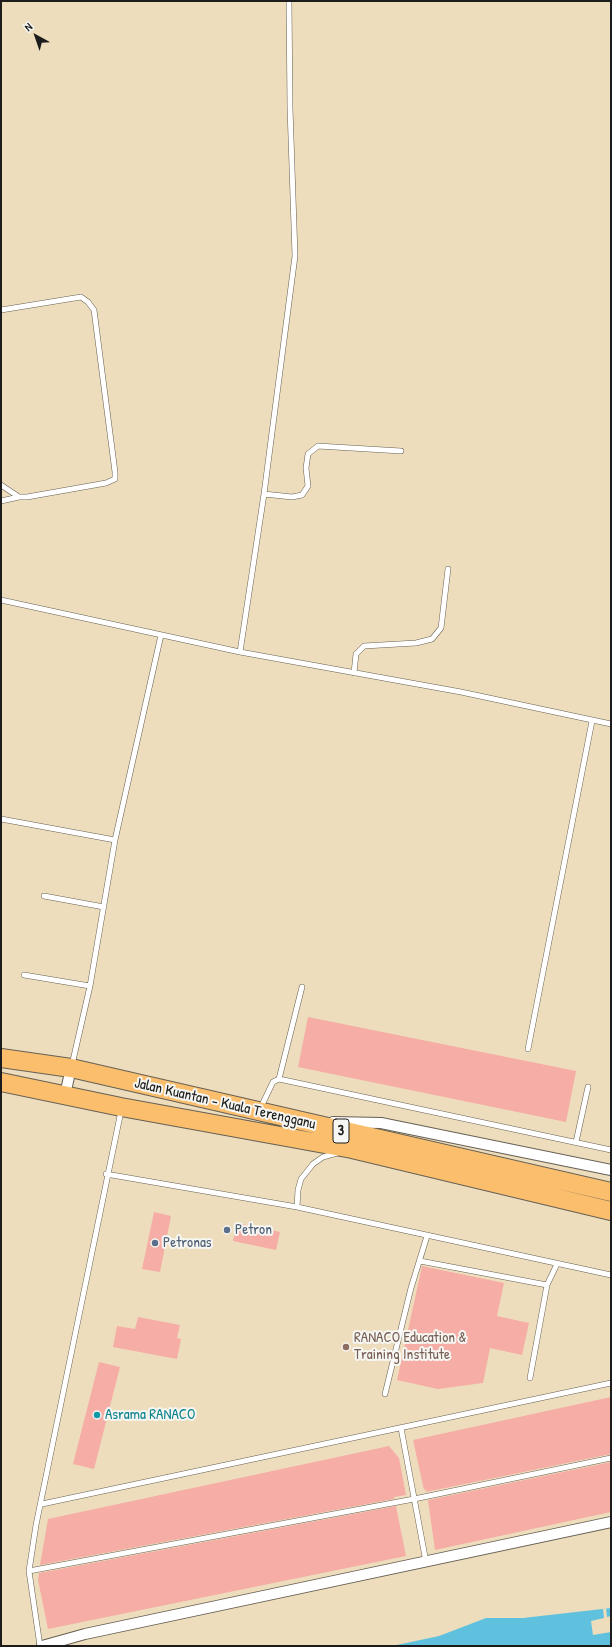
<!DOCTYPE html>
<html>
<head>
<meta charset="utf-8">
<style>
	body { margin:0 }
	#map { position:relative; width:612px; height:1647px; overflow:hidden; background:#eeddbc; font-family:"Patrick Hand",sans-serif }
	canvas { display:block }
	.frame { position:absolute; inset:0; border:2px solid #1c1c1c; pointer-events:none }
	.north { position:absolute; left:16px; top:16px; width:40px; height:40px; -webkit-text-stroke:3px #f6f6f2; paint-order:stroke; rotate:320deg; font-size:11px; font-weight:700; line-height:16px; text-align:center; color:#1c1c1c }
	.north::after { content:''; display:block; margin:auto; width:14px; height:18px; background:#1c1c1c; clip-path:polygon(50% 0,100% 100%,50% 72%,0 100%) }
</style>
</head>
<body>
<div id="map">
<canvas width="612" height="1647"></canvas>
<div class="frame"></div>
<div class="north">N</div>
</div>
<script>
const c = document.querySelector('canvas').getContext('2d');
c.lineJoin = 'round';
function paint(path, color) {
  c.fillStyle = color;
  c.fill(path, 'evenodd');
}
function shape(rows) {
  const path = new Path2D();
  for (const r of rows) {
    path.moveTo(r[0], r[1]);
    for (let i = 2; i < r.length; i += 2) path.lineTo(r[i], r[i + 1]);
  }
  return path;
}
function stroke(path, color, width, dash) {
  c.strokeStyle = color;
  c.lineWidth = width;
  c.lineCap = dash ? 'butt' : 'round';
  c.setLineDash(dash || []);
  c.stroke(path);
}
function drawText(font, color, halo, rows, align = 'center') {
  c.font = font + ' "Patrick Hand",sans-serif';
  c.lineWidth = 4;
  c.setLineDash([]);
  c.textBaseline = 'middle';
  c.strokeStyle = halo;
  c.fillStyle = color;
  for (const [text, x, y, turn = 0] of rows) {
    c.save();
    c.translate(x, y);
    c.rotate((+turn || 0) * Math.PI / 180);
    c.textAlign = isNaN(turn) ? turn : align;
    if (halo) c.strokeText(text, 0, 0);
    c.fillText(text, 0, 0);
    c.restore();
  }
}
paint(shape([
	[611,1608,611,1646,392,1646,439,1636,486,1618,523,1618]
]), '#60c1de');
paint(shape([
	[606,1608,607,1617,611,1616,611,1632,593,1635,591,1621,604,1618,603,1609]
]), '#eeddbc');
paint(shape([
	[308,1017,576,1071,566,1122,298,1067],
	[154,1212,171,1216,160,1272,142,1269],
	[237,1223,280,1232,276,1250,233,1241],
	[422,1266,504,1283,497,1316,529,1323,522,1355,490,1348,483,1383,438,1389,397,1380],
	[138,1317,180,1325,177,1338,181,1339,177,1359,113,1347,117,1326,135,1329],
	[99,1362,120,1367,94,1469,73,1464],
	[611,1397,611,1454,426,1492,426,1489,424,1490,413,1440],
	[389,1446,399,1458,406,1495,394,1497,394,1499,40,1565,48,1519],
	[611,1462,611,1512,435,1550,428,1500],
	[396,1506,406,1556,48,1629,38,1580,39,1573]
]), '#f5ada6');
const lane = shape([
	[1,310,81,297,88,302,94,310,115,472,115,479,106,483,27,497,19,497,1,485],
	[264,494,292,497,302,495,308,486,306,468,308,454,318,446,401,451],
	[1,501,19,497],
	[1,600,240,652,461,692,611,724],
	[240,652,264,494,295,256,290,108,289,1],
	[354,673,356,654,364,646,416,643,432,639,441,628,448,569],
	[1,819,115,840],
	[44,896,104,907],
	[24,975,90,986],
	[528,1049,592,721],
	[72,1065,90,986,115,840,161,635],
	[279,1079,302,987],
	[260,1109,273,1082,279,1079,611,1150],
	[576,1142,588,1087],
	[106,1174,297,1207,611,1275],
	[297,1207,298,1190,301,1179,313,1164,323,1157,337,1153],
	[420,1261,547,1285,557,1264],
	[530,1378,547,1285],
	[385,1394,411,1288,427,1236],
	[401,1428,426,1562],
	[42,1504,611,1383],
	[29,1571,414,1499,611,1458],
	[40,1646,29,1571,36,1525,121,1111]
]);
const street = shape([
	[65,1095,71,1068],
	[333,1122,381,1123,611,1170],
	[42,1646,85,1634,611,1522]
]);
const highway = shape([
	[1,1058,71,1068,611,1192],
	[1,1082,121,1107,352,1149,611,1211]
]);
stroke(lane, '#666054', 6);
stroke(street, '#666054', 12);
stroke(highway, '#666054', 20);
stroke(lane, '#fff', 5);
stroke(street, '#fff', 10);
stroke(highway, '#fabe6d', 18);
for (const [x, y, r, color] of [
	[227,1230,4,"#5c6f8a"],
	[155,1243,4,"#5c6f8a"],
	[346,1347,4,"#8d6e63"],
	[97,1415,4,"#0f9aa8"]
]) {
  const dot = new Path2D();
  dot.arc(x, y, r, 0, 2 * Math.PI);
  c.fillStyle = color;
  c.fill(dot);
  stroke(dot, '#f6f6f2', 1.5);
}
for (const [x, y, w] of [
	[341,1131,16]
]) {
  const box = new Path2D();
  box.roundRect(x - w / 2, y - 12, w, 24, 3);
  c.fillStyle = '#f6f6f2';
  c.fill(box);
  stroke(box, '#1c1c1c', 1);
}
drawText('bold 14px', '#1c1c1c', null, [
	["3",341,1131]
]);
drawText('15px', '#1c1c1c', '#f6f6f2', [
	["Jalan Kuantan - Kuala Terengganu",225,1104,13]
]);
drawText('15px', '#4e5e75', '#f6f6f2', [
	["Petron",235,1230],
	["Petronas",163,1243]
], 'left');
drawText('15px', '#785e54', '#f6f6f2', [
	["RANACO Education &",354,1338],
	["Training Institute",354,1355]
], 'left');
drawText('15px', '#0d838f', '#f6f6f2', [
	["Asrama RANACO",105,1415]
], 'left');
</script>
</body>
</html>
